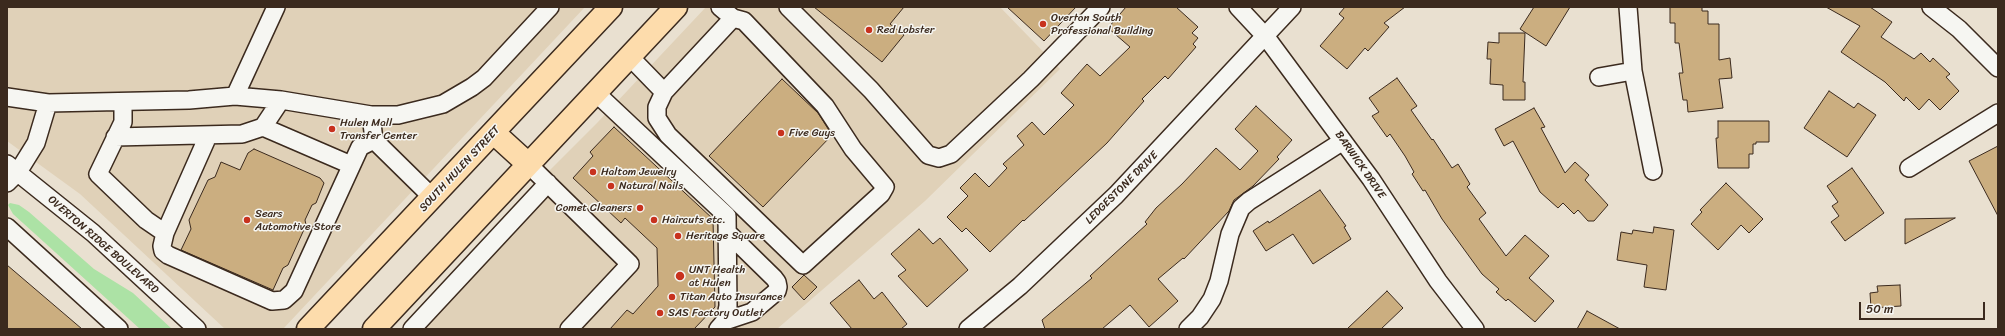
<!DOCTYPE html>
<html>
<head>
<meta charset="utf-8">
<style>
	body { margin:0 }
	#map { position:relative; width:2005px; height:336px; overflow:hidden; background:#e9e0d0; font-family:Sriracha,sans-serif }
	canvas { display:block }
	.frame { position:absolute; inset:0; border:8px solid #3b2a1e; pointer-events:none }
	.scale { position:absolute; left:1859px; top:302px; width:126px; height:18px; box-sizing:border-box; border:2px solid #3b2a1e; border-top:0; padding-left:5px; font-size:12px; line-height:14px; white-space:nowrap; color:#3b2a1e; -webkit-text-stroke:3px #f6f6f2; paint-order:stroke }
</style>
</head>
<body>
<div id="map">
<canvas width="2005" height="336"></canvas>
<div class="frame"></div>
<div class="scale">50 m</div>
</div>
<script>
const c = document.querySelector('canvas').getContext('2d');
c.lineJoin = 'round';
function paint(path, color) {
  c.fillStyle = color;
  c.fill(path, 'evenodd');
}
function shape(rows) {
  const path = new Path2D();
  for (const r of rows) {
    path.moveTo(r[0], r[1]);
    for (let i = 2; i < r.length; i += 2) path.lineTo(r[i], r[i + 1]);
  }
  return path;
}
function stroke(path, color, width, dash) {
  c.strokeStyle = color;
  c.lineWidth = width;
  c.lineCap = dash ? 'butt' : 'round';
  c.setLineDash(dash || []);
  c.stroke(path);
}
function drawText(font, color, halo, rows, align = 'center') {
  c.font = font + ' Sriracha,sans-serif';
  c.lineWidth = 3;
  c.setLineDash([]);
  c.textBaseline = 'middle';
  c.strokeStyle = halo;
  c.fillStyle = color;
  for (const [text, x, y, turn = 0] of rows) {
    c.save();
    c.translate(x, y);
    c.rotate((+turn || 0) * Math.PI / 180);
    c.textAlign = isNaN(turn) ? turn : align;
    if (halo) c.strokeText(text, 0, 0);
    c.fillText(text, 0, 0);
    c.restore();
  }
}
paint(shape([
	[7,7,585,7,283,329,225,329,80,194,7,141],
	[706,7,1000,7,1060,69,925,201,777,329,406,329,532,188,597,123]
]), '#e0d1b8');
paint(shape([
	[10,203,19,205,29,212,94,269,133,293,172,329,140,329,13,214,8,205]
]), '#ace2a5');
const building = shape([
	[814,7,904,7,890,24,904,35,882,62,814,7],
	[1007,7,1076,7,1044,41,1007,7],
	[1126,7,1176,7,1198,27,1192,33,1198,38,1193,44,1196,47,1168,79,1165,76,1142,99,1144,101,1107,143,1024,221,1023,220,990,252,966,228,962,232,947,217,968,196,960,188,975,173,989,187,1007,168,1003,164,1024,145,1017,136,1032,122,1044,135,1074,105,1061,93,1087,64,1100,76,1130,47,1108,28,1126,7],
	[1345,7,1405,7,1384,23,1389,27,1368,51,1365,48,1347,69,1320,46,1344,18,1339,14,1345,7],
	[1534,7,1570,7,1546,46,1520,29,1534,7],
	[1670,7,1702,7,1702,11,1708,11,1708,24,1719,24,1719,60,1730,58,1732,78,1719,79,1723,108,1688,112,1687,100,1683,100,1679,73,1683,73,1679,43,1675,43,1675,23,1670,23,1670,7],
	[1826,7,1870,7,1892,22,1881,37,1914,59,1921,53,1930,62,1933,58,1950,74,1946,77,1959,91,1940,110,1929,99,1919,110,1906,97,1904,101,1885,82,1841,52,1860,26,1826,7],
	[1499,33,1525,33,1523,82,1525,82,1525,100,1503,100,1503,85,1490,84,1491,59,1487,59,1488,42,1499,43,1499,33],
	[1397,78,1417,106,1411,110,1432,140,1433,139,1452,168,1458,164,1470,184,1467,187,1486,213,1479,219,1506,256,1525,235,1549,256,1529,278,1554,301,1535,322,1508,299,1506,301,1496,292,1499,289,1482,274,1442,219,1425,190,1423,191,1412,174,1414,172,1405,156,1390,134,1387,137,1372,116,1379,112,1369,98,1397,78],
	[782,79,818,113,832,135,763,207,709,156,782,79],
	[1829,91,1854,108,1858,103,1876,115,1847,157,1804,128,1829,91],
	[1256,106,1292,140,1277,157,1279,159,1253,186,1234,200,1229,211,1184,259,1183,258,1158,279,1178,301,1149,327,1130,305,1102,329,1045,329,1042,320,1092,278,1090,276,1147,224,1145,222,1156,208,1182,184,1216,148,1240,170,1258,151,1235,129,1256,106],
	[1534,108,1545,127,1541,128,1565,173,1575,162,1589,175,1585,180,1608,205,1594,221,1588,221,1578,210,1574,214,1563,203,1558,208,1540,192,1513,141,1504,146,1495,129,1534,108],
	[1718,121,1769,121,1769,142,1756,142,1756,144,1753,144,1753,154,1749,154,1749,168,1718,168,1716,138,1718,138,1718,121],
	[614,127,713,219,715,307,694,329,610,329,627,310,633,314,658,286,657,248,625,218,621,223,573,178,593,156,590,152,614,127],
	[1998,146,1998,216,1969,161,1998,146],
	[254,149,320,178,324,183,316,203,312,205,305,220,306,225,288,265,283,268,273,290,181,250,191,229,189,220,208,180,215,177,221,162,240,170,248,153,254,149],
	[1852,168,1884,213,1845,241,1831,222,1839,216,1832,206,1838,202,1827,186,1852,168],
	[1726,183,1763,219,1749,233,1741,225,1718,250,1691,224,1702,212,1700,210,1726,183],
	[1320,190,1346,226,1344,227,1351,239,1313,264,1293,234,1266,251,1253,231,1268,221,1269,223,1320,190],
	[1955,218,1905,244,1905,219,1955,218],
	[1654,227,1674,230,1666,290,1644,287,1647,265,1617,260,1621,232,1632,234,1633,230,1653,233,1654,227],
	[919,229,933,244,940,238,968,270,927,307,898,276,906,270,891,254,919,229],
	[7,265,82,329,7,329,7,265],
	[804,275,817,287,804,300,792,287,804,275],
	[859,280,874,299,882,292,907,324,901,329,852,329,830,303,859,280],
	[1900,285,1901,306,1871,308,1870,293,1878,292,1877,286,1900,285],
	[1387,291,1403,308,1381,329,1347,329,1387,291],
	[1587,311,1620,329,1577,329,1587,311]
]);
paint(building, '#cbae80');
stroke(building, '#3b2a1e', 1);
const minor = shape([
	[788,7,871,90,928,155,939,158,951,154,1031,79,1101,7],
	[1238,7,1266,37,1371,179,1438,281,1475,329],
	[1628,7,1633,71,1653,171],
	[1931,7,1959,29,1998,68],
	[630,57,664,92,657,107,657,118,668,135,803,265,881,194,885,187,853,149,825,106,744,21,733,18,720,7],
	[1599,77,1633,71],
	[664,92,733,18],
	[596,93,727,216,728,306,725,321,718,329],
	[235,96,276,7],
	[7,97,48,103,189,100,235,96,281,100,371,115,398,115,443,104,472,87,484,78,550,7],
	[123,102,123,122,98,174,146,220,165,233,162,246,163,251,168,255,272,301,284,300,294,291,360,147,374,140],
	[371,115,374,140,433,198],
	[263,127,351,165],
	[115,137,242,134,263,127,281,100],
	[7,164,93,233,197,329],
	[528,164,630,264,569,329],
	[1909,168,1998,113],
	[7,183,18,172,36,143,48,103],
	[7,227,119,329],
	[165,233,208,136],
	[725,321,752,312,777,291,778,287,777,282,774,278,727,232],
	[412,329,548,183],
	[968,329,1020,286,1116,195,1292,7],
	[1188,329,1200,317,1212,299,1219,281,1230,234,1241,208,1249,201,1343,141]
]);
const major = shape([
	[494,133,528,164],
	[308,329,611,7],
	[374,329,676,7]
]);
stroke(minor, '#3b2a1e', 20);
stroke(major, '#3b2a1e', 25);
stroke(minor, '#f6f6f2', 17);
stroke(major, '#fddcac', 22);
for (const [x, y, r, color] of [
	[1043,24,4,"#c8321e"],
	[869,30,4,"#c8321e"],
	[332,129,4,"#c8321e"],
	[781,133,4,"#c8321e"],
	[593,172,4,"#c8321e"],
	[611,186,4,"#c8321e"],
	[640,208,4,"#c8321e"],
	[247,220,4,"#c8321e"],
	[654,220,4,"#c8321e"],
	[678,236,4,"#c8321e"],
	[680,276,5,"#c8321e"],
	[672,297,4,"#c8321e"],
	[660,313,4,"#c8321e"]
]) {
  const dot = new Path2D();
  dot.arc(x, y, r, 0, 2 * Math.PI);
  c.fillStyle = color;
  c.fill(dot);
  stroke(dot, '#f6f6f2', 1.5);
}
drawText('11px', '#3b2a1e', '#f6f6f2', [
	["Overton South",1051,18],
	["Professional Building",1051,31],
	["Red Lobster",877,30],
	["Hulen Mall",340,123],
	["Transfer Center",340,136],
	["Five Guys",789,133],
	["Haltom Jewelry",601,172],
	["Natural Nails",619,186],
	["Comet Cleaners",632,208,"right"],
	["Sears",255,214],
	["Automotive Store",255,227],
	["Haircuts etc.",662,220],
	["Heritage Square",686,236],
	["UNT Health",689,270],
	["at Hulen",689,283],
	["Titan Auto Insurance",680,297],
	["SAS Factory Outlet",668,313]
], 'left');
drawText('11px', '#3b2a1e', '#f6f6f2', [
	["BARWICK DRIVE",1360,165,55],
	["SOUTH HULEN STREET",460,169,-47],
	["LEDGESTONE DRIVE",1122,188,-45],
	["OVERTON RIDGE BOULEVARD",103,245,41]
]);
</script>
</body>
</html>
